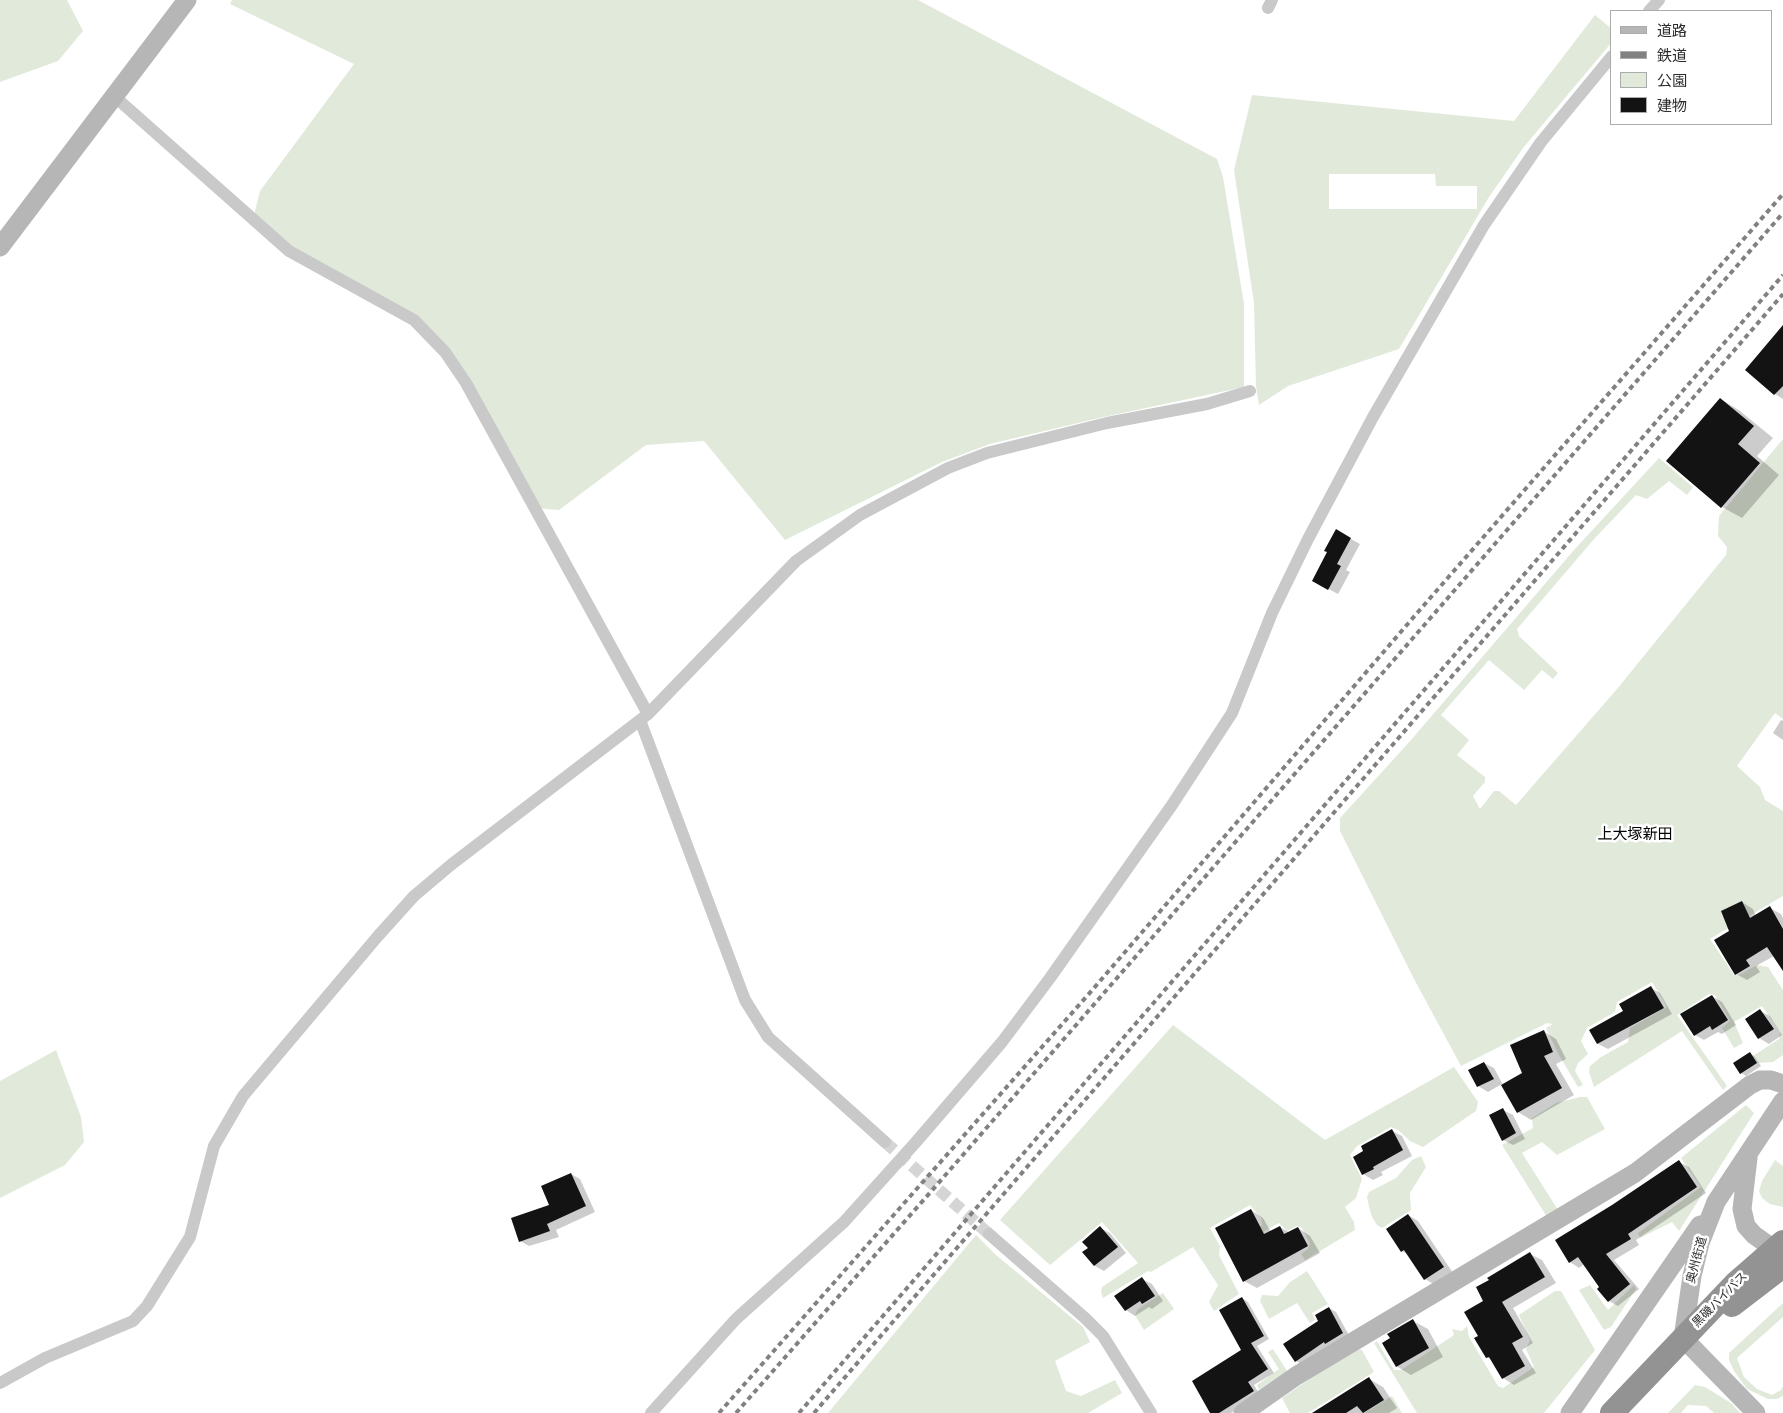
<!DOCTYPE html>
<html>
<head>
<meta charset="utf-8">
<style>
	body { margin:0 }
	#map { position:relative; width:1783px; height:1413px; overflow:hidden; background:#fff; font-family:Helvetica,"Noto Sans JP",sans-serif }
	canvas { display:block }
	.legend { position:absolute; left:1610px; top:10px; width:162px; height:115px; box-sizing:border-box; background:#fff; border:1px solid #ababab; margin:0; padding:6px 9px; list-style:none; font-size:15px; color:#2c2c2c }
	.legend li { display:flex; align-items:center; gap:10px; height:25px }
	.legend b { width:25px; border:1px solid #ababab }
</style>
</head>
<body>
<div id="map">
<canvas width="1783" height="1413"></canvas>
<ul class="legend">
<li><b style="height:6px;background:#b6b6b6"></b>道路</li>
<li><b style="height:6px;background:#818181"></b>鉄道</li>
<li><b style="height:14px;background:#e1eada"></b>公園</li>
<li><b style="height:14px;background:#131313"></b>建物</li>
</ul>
</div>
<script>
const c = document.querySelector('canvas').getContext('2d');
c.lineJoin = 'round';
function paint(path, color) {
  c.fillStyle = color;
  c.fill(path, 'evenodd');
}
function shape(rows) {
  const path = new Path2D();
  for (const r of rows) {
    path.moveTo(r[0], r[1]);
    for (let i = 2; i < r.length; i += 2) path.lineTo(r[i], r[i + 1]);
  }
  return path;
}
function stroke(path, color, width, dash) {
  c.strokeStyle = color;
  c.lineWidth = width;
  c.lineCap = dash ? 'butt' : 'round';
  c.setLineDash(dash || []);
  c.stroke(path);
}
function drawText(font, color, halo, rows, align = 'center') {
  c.font = font + ' Helvetica,"Noto Sans JP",sans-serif';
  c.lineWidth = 5;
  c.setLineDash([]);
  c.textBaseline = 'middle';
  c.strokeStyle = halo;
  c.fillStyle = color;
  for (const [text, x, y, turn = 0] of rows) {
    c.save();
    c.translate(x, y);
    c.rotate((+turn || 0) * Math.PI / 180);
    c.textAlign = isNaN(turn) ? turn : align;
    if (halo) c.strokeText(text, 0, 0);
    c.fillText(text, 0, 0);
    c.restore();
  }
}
paint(shape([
	[0,0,67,0,83,31,58,61,0,82],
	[232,0,918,0,1217,159,1223,177,1244,304,1244,387,1099,418,990,444,942,462,785,540,704,441,646,445,559,510,535,508,465,381,414,320,291,252,253,219,260,191,354,64,230,4],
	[1595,15,1612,29,1612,42,1523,148,1489,197,1399,349,1288,386,1259,405,1256,387,1254,303,1234,170,1252,95,1514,121],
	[1329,174,1435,174,1436,186,1477,186,1477,209,1329,209],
	[1783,439,1783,719,1775,713,1737,766,1760,787,1765,800,1783,811,1783,896,1710,939,1734,975,1739,975,1757,965,1768,967,1783,990,1783,1055,1773,1062,1757,1063,1753,1056,1779,1039,1780,1032,1762,1006,1734,1022,1743,1043,1734,1048,1722,1028,1730,1021,1715,995,1709,994,1677,1015,1727,1086,1723,1090,1682,1031,1594,1087,1589,1072,1590,1066,1601,1057,1628,1042,1630,1028,1667,1007,1652,982,1617,1002,1615,1012,1587,1028,1581,1041,1588,1054,1578,1063,1575,1071,1583,1085,1578,1087,1559,1055,1546,1028,1553,1024,1547,1023,1461,1066,1414,979,1340,831,1340,818,1411,740,1574,550,1659,458,1693,487,1687,495,1669,481,1647,499,1636,495,1595,538,1517,629,1519,636,1558,673,1553,679,1542,670,1524,690,1489,660,1441,715,1469,740,1457,755,1485,777,1485,782,1473,796,1480,809,1494,791,1499,791,1516,805,1617,689,1726,555,1727,547,1718,536,1719,516],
	[1173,1025,1325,1140,1454,1067,1478,1102,1476,1111,1423,1147,1410,1141,1398,1130,1391,1127,1357,1146,1350,1155,1362,1179,1356,1198,1345,1207,1354,1222,1355,1230,1305,1260,1301,1254,1308,1249,1310,1244,1302,1228,1297,1226,1287,1231,1279,1223,1243,1243,1240,1238,1262,1225,1261,1218,1250,1205,1210,1228,1220,1246,1219,1255,1239,1294,1214,1311,1209,1302,1218,1285,1193,1247,1151,1272,1148,1271,1103,1298,1101,1292,1102,1287,1138,1263,1102,1222,1050,1265,1000,1220],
	[56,1050,81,1117,84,1142,65,1165,0,1198,0,1081],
	[1580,1097,1587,1097,1605,1129,1557,1155,1542,1142,1522,1153,1558,1210,1547,1217,1502,1145,1533,1128,1532,1118,1556,1103],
	[1746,1105,1754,1113,1679,1231,1672,1222,1640,1238,1638,1233,1701,1187,1681,1158],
	[1421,1156,1426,1167,1410,1193,1411,1210,1382,1228,1377,1225,1372,1217,1369,1207,1367,1197,1369,1192,1396,1178,1412,1160],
	[1775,1160,1783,1166,1783,1207,1770,1204,1762,1198,1759,1191,1762,1181],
	[976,1235,996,1255,1083,1327,1090,1342,1055,1361,1066,1391,1081,1396,1115,1380,1122,1393,1088,1413,828,1413],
	[1307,1271,1328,1304,1312,1313,1315,1320,1310,1323,1297,1303,1269,1319,1260,1301,1262,1295,1278,1296,1290,1282],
	[1590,1285,1608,1310,1634,1285,1636,1289,1611,1327,1604,1330,1579,1290],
	[1555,1291,1561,1291,1595,1350,1544,1413,1417,1413,1374,1343,1377,1341,1394,1370,1401,1370,1454,1335,1452,1329,1462,1331,1467,1326,1469,1337,1498,1386,1503,1388,1534,1367,1526,1349,1530,1340,1519,1315],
	[1163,1293,1174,1309,1144,1330,1135,1315,1138,1309],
	[1783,1303,1783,1317,1737,1358,1744,1377,1757,1389,1772,1395,1781,1390,1783,1386,1783,1396,1777,1399,1768,1399,1747,1389,1734,1371,1729,1360,1729,1353],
	[1355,1348,1362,1350,1374,1372,1308,1413,1290,1413,1282,1398],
	[1273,1349,1287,1371,1259,1390,1257,1385,1279,1369,1268,1352],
	[1695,1385,1705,1387,1731,1403,1740,1413,1714,1413,1706,1406,1688,1405,1681,1413,1668,1413],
	[1392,1396,1402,1413,1365,1413]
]), '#e1eada');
paint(shape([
	[1783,327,1783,399,1775,394,1746,370],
	[1721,399,1740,411,1773,438,1757,456,1779,475,1742,518,1722,507],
	[1336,531,1360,544,1346,570,1350,572,1338,594,1323,586],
	[1781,720,1783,721,1783,740,1773,733],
	[1742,902,1753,909,1756,916,1770,908,1781,914,1783,918,1783,969,1774,956,1756,966,1760,972,1747,980,1736,974,1731,931],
	[1651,988,1660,993,1672,1014,1608,1049,1598,1044,1591,1031,1625,1011],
	[1712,996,1722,1002,1736,1025,1722,1034,1718,1032,1704,1040,1695,1035],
	[1760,1011,1770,1016,1782,1035,1769,1044,1759,1038],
	[1543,1031,1556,1039,1566,1059,1556,1064,1574,1095,1531,1120,1518,1112,1502,1084,1488,1092,1478,1086,1484,1063,1494,1068,1503,1085,1523,1073],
	[1750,1053,1754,1056,1761,1066,1746,1076,1741,1073,1735,1063],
	[1503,1110,1513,1115,1525,1139,1513,1145,1503,1140],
	[1392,1131,1402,1136,1412,1156,1381,1172,1383,1175,1373,1180,1363,1174,1354,1158],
	[1679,1162,1689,1167,1706,1193,1636,1240,1639,1245,1614,1260,1639,1289,1618,1306,1609,1301,1584,1264,1579,1268,1570,1262,1613,1206],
	[571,1174,580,1179,595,1212,556,1230,559,1237,529,1246,520,1241,551,1206],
	[1251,1210,1263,1218,1271,1232,1280,1227,1290,1233,1298,1228,1310,1236,1320,1253,1257,1288,1244,1281],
	[1408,1215,1418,1221,1453,1273,1435,1285,1425,1279,1409,1255,1402,1251],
	[1100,1228,1110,1233,1126,1253,1104,1271,1095,1266,1084,1253,1089,1248],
	[1530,1254,1542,1260,1556,1283,1513,1308,1533,1343,1522,1350,1536,1373,1514,1385,1503,1378,1493,1361,1487,1357,1480,1337,1485,1301],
	[1142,1279,1152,1284,1163,1301,1152,1309,1149,1307,1135,1316,1126,1310],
	[1242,1298,1248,1302,1269,1339,1257,1346,1274,1373,1254,1385,1260,1395,1231,1413,1212,1413,1243,1350],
	[1329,1308,1336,1312,1350,1337,1303,1365,1296,1361],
	[1413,1321,1428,1329,1443,1357,1411,1375,1396,1366],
	[1369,1379,1383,1387,1397,1408,1389,1413,1314,1413]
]), '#0003');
paint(shape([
	[1783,325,1783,386,1774,395,1745,370],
	[1720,398,1754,426,1738,444,1760,463,1721,508,1666,461],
	[1336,529,1351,538,1337,564,1341,566,1328,590,1312,581,1327,552,1324,551],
	[1742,901,1750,918,1770,906,1783,929,1783,971,1767,947,1746,960,1750,966,1735,975,1714,940,1729,931,1721,911],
	[1651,986,1664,1008,1597,1044,1589,1030,1623,1011,1619,1004],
	[1712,995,1728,1020,1712,1030,1710,1026,1694,1036,1680,1014],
	[1760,1009,1774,1029,1758,1039,1745,1019],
	[1544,1030,1553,1052,1544,1056,1562,1088,1517,1113,1501,1085,1522,1073,1510,1045],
	[1750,1052,1757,1063,1740,1074,1733,1063],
	[1484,1062,1494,1079,1477,1087,1468,1070],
	[1503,1108,1516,1133,1502,1141,1489,1115],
	[1392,1129,1403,1150,1373,1167,1374,1169,1362,1175,1353,1157,1363,1151,1361,1146],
	[1679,1160,1697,1187,1628,1234,1631,1239,1606,1254,1630,1284,1608,1302,1597,1289,1599,1287,1578,1257,1569,1263,1555,1240,1612,1205],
	[571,1173,586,1206,547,1224,550,1231,519,1242,511,1218,549,1205,541,1186],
	[1251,1209,1264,1234,1280,1226,1284,1234,1298,1227,1308,1246,1243,1282,1215,1228],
	[1408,1214,1444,1267,1424,1280,1404,1250,1401,1252,1386,1229],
	[1100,1226,1118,1247,1094,1266,1082,1252,1088,1248,1082,1242],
	[1530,1252,1545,1277,1502,1302,1523,1337,1512,1343,1525,1366,1502,1379,1489,1357,1486,1358,1474,1338,1478,1336,1464,1312,1483,1301,1476,1287,1489,1280,1487,1278],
	[1142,1277,1155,1296,1142,1304,1140,1301,1125,1311,1114,1296],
	[1242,1297,1264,1336,1251,1343,1268,1369,1248,1382,1254,1391,1219,1413,1210,1413,1192,1381,1241,1350,1219,1310],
	[1329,1307,1343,1333,1325,1344,1324,1342,1295,1362,1283,1344,1318,1321,1315,1315],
	[1413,1319,1429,1348,1396,1367,1382,1343,1390,1338,1387,1334],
	[1369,1377,1384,1400,1363,1413,1357,1406,1346,1413,1312,1413]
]), '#131313');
stroke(shape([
	[885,1142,989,1234]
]), '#d5d5d5', 12, [12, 6]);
stroke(shape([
	[1268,8,1272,0],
	[1649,11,1659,0],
	[114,96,289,251,414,320,445,352,466,383,648,714],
	[640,720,745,1000,768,1037,885,1142],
	[989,1234,1085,1318,1103,1336,1151,1413],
	[0,1383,45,1358,133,1321,147,1306,190,1237,214,1146,243,1096,378,936,414,896,452,864,648,714,796,561,860,515,948,468,987,453,1107,423,1207,404,1250,391],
	[651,1413,736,1319,844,1222,916,1142,1002,1042,1050,978,1172,805,1232,713,1272,613,1308,539,1373,417,1484,225,1541,142,1612,56]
]), '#c9c9c9', 12);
stroke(shape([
	[0,247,187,0],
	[1748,1158,1742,1209,1746,1226,1754,1235,1774,1249],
	[1243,1413,1296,1376,1635,1173,1750,1085,1760,1080,1771,1080,1783,1084],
	[1570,1413,1700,1225],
	[1756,1413,1683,1338,1692,1276,1700,1243,1716,1202,1783,1101]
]), '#b6b6b6', 19);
stroke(shape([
	[1732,1305,1783,1266],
	[1612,1413,1736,1283,1783,1242]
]), '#939393', 24);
stroke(shape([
	[719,1413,1094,988,1418,612,1783,194],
	[736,1413,942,1179,1783,213],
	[799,1413,1783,275],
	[814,1413,1783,294]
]), '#818181', 4, [5, 4]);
drawText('12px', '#2c2c2c', '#fff', [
	["奥州街道",1697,1260,-75],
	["黒磯バイパス",1720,1300,-45]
]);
drawText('15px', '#000', '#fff', [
	["上大塚新田",1635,835]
]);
</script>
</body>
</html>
